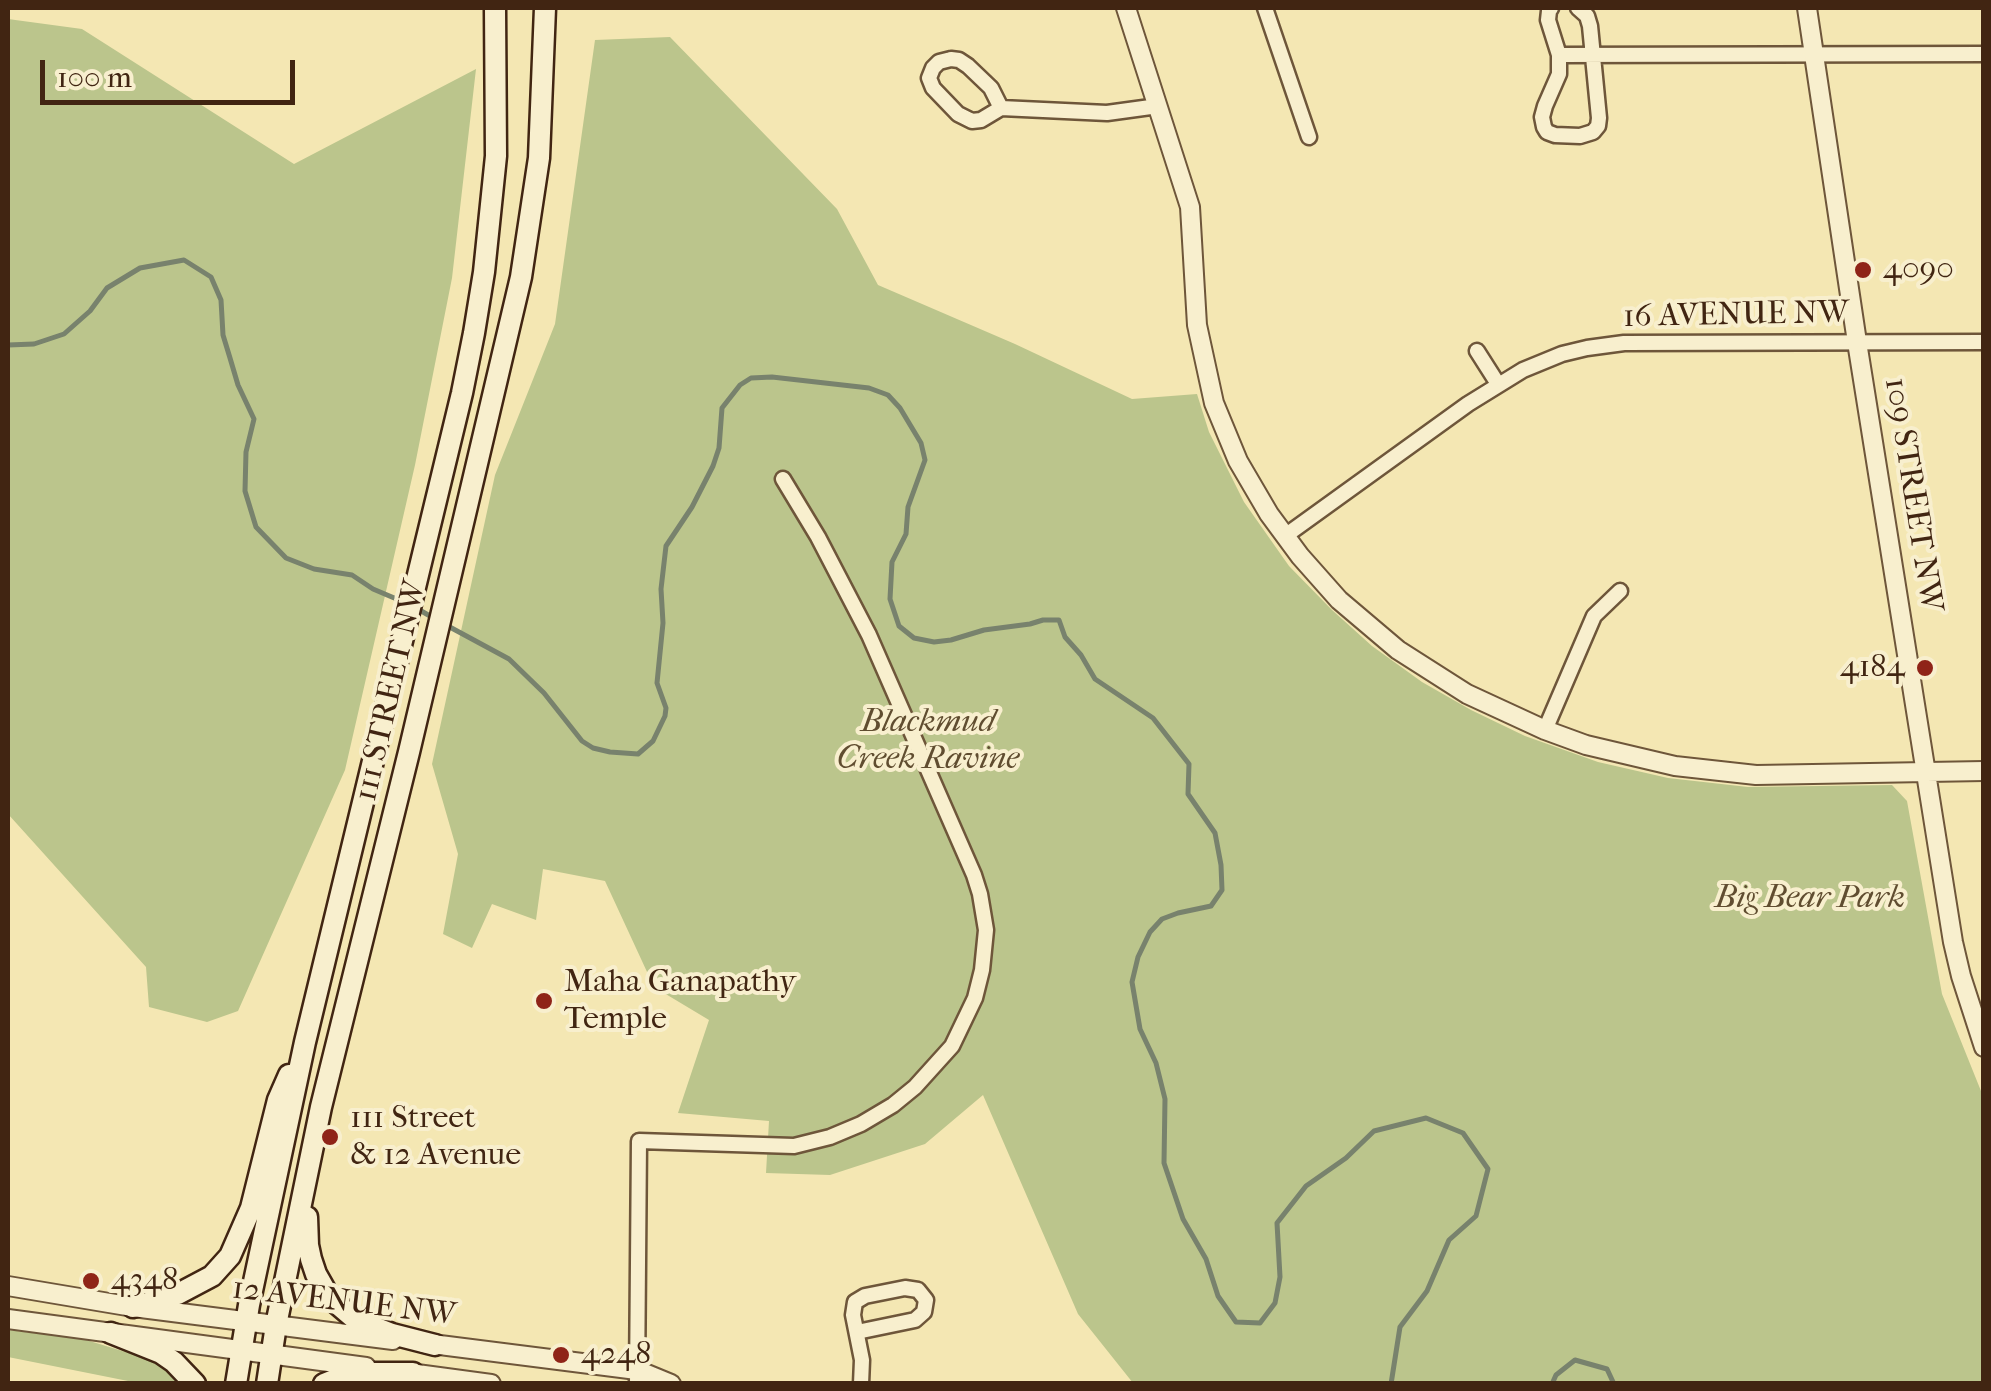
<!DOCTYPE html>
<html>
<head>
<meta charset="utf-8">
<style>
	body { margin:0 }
	#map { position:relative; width:1991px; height:1391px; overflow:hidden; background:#f4e7b3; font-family:"IM FELL French Canon",serif }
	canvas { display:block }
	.frame { position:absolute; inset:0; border:10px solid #412512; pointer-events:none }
	.scale { position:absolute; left:40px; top:60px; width:255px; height:45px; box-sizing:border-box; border:5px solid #412512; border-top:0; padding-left:12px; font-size:30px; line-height:35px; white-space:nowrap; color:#412512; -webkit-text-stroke:8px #f8efce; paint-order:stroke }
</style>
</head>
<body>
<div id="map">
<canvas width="1991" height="1391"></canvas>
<div class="frame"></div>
<div class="scale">100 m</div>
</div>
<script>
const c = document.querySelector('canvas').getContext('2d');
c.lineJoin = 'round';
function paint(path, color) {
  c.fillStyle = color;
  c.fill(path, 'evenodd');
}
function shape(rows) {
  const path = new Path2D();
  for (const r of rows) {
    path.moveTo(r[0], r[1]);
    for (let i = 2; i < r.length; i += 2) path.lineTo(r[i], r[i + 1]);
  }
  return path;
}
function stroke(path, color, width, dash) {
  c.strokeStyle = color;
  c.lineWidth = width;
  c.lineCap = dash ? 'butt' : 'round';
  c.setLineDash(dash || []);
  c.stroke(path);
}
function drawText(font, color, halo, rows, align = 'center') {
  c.font = font + ' "IM FELL French Canon",serif';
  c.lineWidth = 8;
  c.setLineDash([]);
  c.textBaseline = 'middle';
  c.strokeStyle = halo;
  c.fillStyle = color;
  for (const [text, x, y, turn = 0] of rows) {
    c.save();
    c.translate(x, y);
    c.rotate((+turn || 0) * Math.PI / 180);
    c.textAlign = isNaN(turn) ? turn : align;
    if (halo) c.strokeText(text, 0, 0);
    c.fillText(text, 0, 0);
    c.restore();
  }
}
paint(shape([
	[8,19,82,29,294,164,476,69,452,278,415,465,345,770,238,1011,207,1022,149,1007,146,967,8,814],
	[670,37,837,209,878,285,1015,344,1132,399,1197,394,1209,432,1244,502,1289,566,1332,610,1372,646,1422,682,1471,710,1525,736,1598,762,1668,778,1748,787,1892,785,1907,801,1942,994,1983,1096,1983,1383,1133,1383,1078,1314,983,1095,925,1144,830,1175,766,1173,769,1121,678,1113,709,1020,654,987,605,881,543,869,536,920,492,904,472,948,443,934,458,854,432,764,495,475,555,324,595,40],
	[8,1330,83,1339,165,1364,184,1383,138,1383,8,1357]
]), '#bbc58c');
stroke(shape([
	[8,345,34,344,64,334,90,311,107,288,140,268,184,260,211,277,221,300,223,335,230,358,238,385,254,419,246,452,245,491,256,527,286,558,314,569,352,575,373,589,406,603],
	[416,608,437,620],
	[446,625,509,659,544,693,582,741,593,748,610,752,638,754,653,741,665,716,666,708,657,683,663,623,661,589,666,546,692,507,713,466,719,448,722,408,740,385,751,378,772,377,869,388,888,395,900,408,921,443,925,460,908,507,906,534,892,562,890,599,899,626,914,638,934,642,951,640,984,630,1030,624,1043,620,1059,620,1065,637,1081,655,1095,679,1153,718,1189,764,1188,794,1215,833,1221,865,1222,890,1211,906,1178,913,1162,919,1150,932,1138,957,1132,982,1140,1029,1156,1063,1165,1099,1164,1163,1183,1219,1206,1259,1218,1296,1236,1322,1260,1323,1275,1303,1280,1277,1277,1223,1306,1186,1346,1158,1374,1131,1426,1118,1463,1133,1488,1169,1476,1216,1449,1240,1427,1291,1400,1327,1391,1384],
	[1552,1384,1556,1375,1575,1360,1607,1369,1614,1384]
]), '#78826d', 5);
const minor = shape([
	[1265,8,1309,137],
	[1551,8,1549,11,1548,20,1559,55,1559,74,1545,106,1542,117,1544,127,1547,132,1555,135,1580,136,1593,132,1598,126,1599,118,1590,26,1587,16,1578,8],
	[1559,55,1984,54],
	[951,59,959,60,968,66,991,88,1001,108,981,120,972,121,958,114,933,88,929,78,933,68,939,62,951,59],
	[1001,108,1107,113,1158,106],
	[1477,351,1498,384],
	[1285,536,1468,404,1523,370,1562,354,1587,348,1624,343,1984,342],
	[1545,730,1594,616,1620,591],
	[857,1332,915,1320,924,1312,926,1300,918,1290,905,1288,865,1296,855,1302,853,1315,862,1360,861,1384],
	[637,1384,639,1141,794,1146,830,1137,861,1124,893,1105,915,1087,952,1046,975,998,982,970,986,930,980,894,974,875,869,635,818,537,783,479]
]);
const tertiary = shape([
	[1126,8,1190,207,1197,325,1214,403,1238,461,1269,514,1300,556,1339,600,1398,650,1467,694,1545,730,1586,745,1675,766,1756,775,1984,771],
	[1807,8,1857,342,1953,942,1961,976,1984,1047],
	[8,1286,133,1307,393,1340],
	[8,1319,366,1367],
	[424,1343,637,1370,671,1384],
	[402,1372,491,1384]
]);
const secondary = shape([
	[307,1217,308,1245,311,1259,316,1274,329,1297,356,1320,392,1334,435,1345],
	[133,1307,178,1294,212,1276,230,1256,251,1208,278,1100,289,1075],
	[111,1333,161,1353,174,1362,195,1384],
	[236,1384,249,1305,305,1042,462,393,474,333,484,272,496,156,495,8],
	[267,1384,276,1325,321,1107,409,752,521,277,539,158,545,8],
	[324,1384,351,1373,413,1373]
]);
stroke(minor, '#6e563a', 19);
stroke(tertiary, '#6e563a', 22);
stroke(secondary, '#412512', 25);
stroke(minor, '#f8efce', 14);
stroke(tertiary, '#f8efce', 18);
stroke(secondary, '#f8efce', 20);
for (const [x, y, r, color] of [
	[1863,270,10,"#8f2418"],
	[1925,668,10,"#8f2418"],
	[544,1001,10,"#8f2418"],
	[330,1137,10,"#8f2418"],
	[91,1281,10,"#8f2418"],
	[561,1355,10,"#8f2418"]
]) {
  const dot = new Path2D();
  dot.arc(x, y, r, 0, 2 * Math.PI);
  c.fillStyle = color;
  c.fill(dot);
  stroke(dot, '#f8efce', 4);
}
drawText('32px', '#412512', '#f8efce', [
	["4090",1883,270],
	["4184",1905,668,"right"],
	["Maha Ganapathy",564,983],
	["Temple",564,1020],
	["111 Street",350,1119],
	["& 12 Avenue",350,1156],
	["4348",111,1281],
	["4248",581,1355]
], 'left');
drawText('32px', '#412512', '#f8efce', [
	["16 AVENUE NW",1736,316,-1],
	["109 STREET NW",1912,495,81],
	["111 STREET NW",392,691,-77],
	["12 AVENUE NW",344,1303,7]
]);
drawText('italic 32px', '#604d30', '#f8efce', [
	["Blackmud",928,723],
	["Creek Ravine",928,760],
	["Big Bear Park",1810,899]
]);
</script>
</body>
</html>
